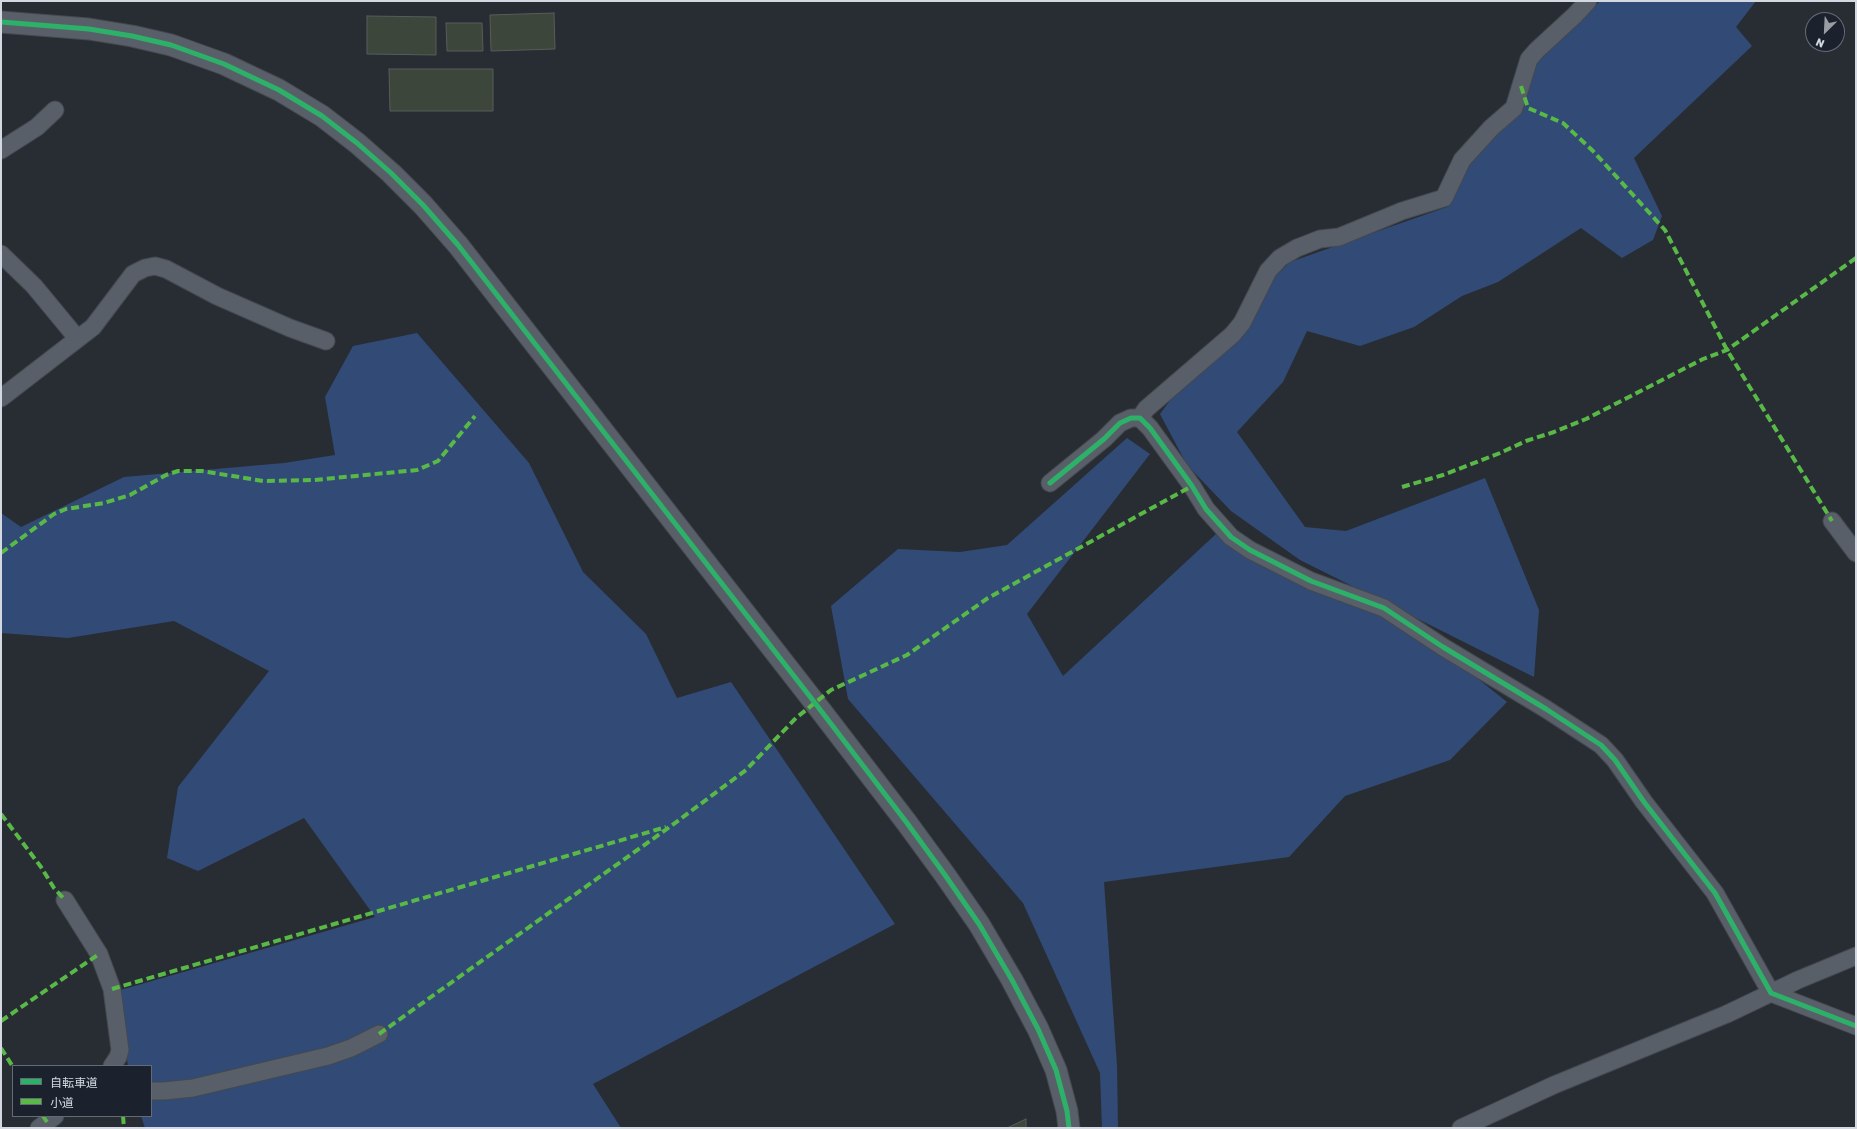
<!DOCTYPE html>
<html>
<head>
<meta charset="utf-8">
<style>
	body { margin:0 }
	#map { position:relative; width:1857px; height:1129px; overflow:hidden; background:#282d33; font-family:Rubik,"Noto Sans JP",sans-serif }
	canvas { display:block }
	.frame { position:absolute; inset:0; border:2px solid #d4d9e1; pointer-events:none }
	.legend { position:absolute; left:12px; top:1065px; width:140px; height:52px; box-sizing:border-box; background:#1b222d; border:1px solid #656b75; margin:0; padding:5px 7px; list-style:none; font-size:12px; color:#d4d9e1 }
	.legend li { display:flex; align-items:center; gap:8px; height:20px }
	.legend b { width:20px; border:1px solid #656b75 }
	.north { position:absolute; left:1805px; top:12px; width:40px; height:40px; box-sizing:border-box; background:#1b222d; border:1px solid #656b75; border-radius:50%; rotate:204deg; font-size:11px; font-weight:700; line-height:16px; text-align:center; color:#d4d9e1 }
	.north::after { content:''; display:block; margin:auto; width:14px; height:18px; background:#989da4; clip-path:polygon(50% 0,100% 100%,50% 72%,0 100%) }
</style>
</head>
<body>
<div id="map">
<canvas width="1857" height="1129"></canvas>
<div class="frame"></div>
<ul class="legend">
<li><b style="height:5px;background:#2db169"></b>自転車道</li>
<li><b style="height:5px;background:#58b947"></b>小道</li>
</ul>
<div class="north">N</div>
</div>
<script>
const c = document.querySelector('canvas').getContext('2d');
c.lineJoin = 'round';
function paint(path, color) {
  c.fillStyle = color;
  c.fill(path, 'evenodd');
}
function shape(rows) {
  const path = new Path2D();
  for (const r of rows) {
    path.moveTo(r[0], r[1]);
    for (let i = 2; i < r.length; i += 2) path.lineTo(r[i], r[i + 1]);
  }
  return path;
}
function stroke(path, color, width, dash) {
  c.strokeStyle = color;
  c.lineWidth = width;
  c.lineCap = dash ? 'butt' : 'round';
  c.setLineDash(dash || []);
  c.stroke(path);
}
paint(shape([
	[1600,1,1756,1,1736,27,1752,46,1634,158,1662,216,1653,240,1622,258,1581,228,1498,282,1462,296,1414,327,1360,346,1307,331,1283,382,1237,432,1305,527,1346,531,1485,478,1539,610,1534,677,1300,560,1231,511,1187,465,1160,414,1180,387,1269,282,1290,262,1447,207,1469,163,1519,112,1535,65],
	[417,333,529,463,583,572,646,634,677,698,731,682,895,924,593,1084,621,1128,145,1128,141,1116,151,1116,151,1066,128,1066,117,991,375,917,304,818,198,871,167,858,178,787,269,671,174,621,68,638,1,633,1,513,21,527,124,477,284,463,335,455,325,397,353,346],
	[1127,438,1150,454,1027,614,1063,676,1216,534,1257,562,1386,618,1472,674,1507,702,1450,760,1345,796,1289,857,1104,882,1117,1066,1118,1128,1102,1128,1100,1073,1023,903,848,699,831,606,898,549,960,552,1007,545]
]), '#314b76');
const building = shape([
	[554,13,555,49,491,51,490,15,554,13],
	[367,16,436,17,436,55,367,54,367,16],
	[446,23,482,23,483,51,447,51,446,23],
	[389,69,493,69,493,111,390,111,389,69],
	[1026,1119,1026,1128,1007,1128,1026,1119]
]);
paint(building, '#3c463b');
stroke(building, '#585c5c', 1);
const minor = shape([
	[1,150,37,127,55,110],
	[1,254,34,286,77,338],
	[1,398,93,327,133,274,145,268,155,266,166,269,217,296,290,328,326,341],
	[1140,418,1146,409,1232,335,1242,323,1268,271,1280,258,1297,248,1320,239,1339,237,1402,211,1444,198,1462,160,1491,128,1514,108,1529,59,1537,50,1575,15,1588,1],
	[1050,483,1104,439,1120,423,1131,418,1140,418,1150,428,1192,486,1206,509,1231,537,1250,550,1311,581,1384,608,1443,647,1546,709,1601,745,1615,760,1644,802,1715,893,1771,993,1856,1026],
	[1832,521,1856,553],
	[65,900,99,954,112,989,120,1050,118,1057,112,1066],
	[151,1091,164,1091,193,1088,328,1056,351,1048,379,1034],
	[39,1128,55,1116],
	[1461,1128,1554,1085,1727,1014,1798,980,1856,956]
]);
const tertiary = shape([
	[1,22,89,29,132,36,171,45,224,64,279,90,322,116,357,143,391,173,423,205,458,245,815,703,907,823,945,875,979,924,1012,980,1038,1029,1056,1070,1067,1111,1069,1128]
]);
stroke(minor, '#44494e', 19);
stroke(tertiary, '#44494e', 23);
stroke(minor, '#595f69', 17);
stroke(tertiary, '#595f69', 21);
stroke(shape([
	[1521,86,1528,108,1563,123,1593,151,1665,230,1727,350,1832,521],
	[1402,487,1443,475,1500,453,1526,441,1554,432,1586,419,1703,359,1727,350,1856,258],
	[1,553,54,514,66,509,104,503,130,495,166,475,178,471,202,471,263,481,314,480,417,470,438,461,475,416],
	[1,814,41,867,54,888,65,900],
	[112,989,666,827],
	[1,1021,99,954],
	[379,1034,671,826,746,770,796,718,831,690,907,655,988,598,1192,486],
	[1,1048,13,1067],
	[43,1116,47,1122],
	[123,1116,124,1128]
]), '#58b947', 4, [8, 4]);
stroke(shape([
	[1,22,89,29,132,36,171,45,224,64,279,90,322,116,357,143,391,173,423,205,458,245,815,703,907,823,945,875,979,924,1012,980,1038,1029,1056,1070,1067,1111,1069,1128],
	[1050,483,1104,439,1120,423,1131,418,1140,418,1150,428,1192,486,1206,509,1231,537,1250,550,1311,581,1384,608,1443,647,1546,709,1601,745,1615,760,1644,802,1715,893,1771,993,1856,1026]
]), '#2db169', 5);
</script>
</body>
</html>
